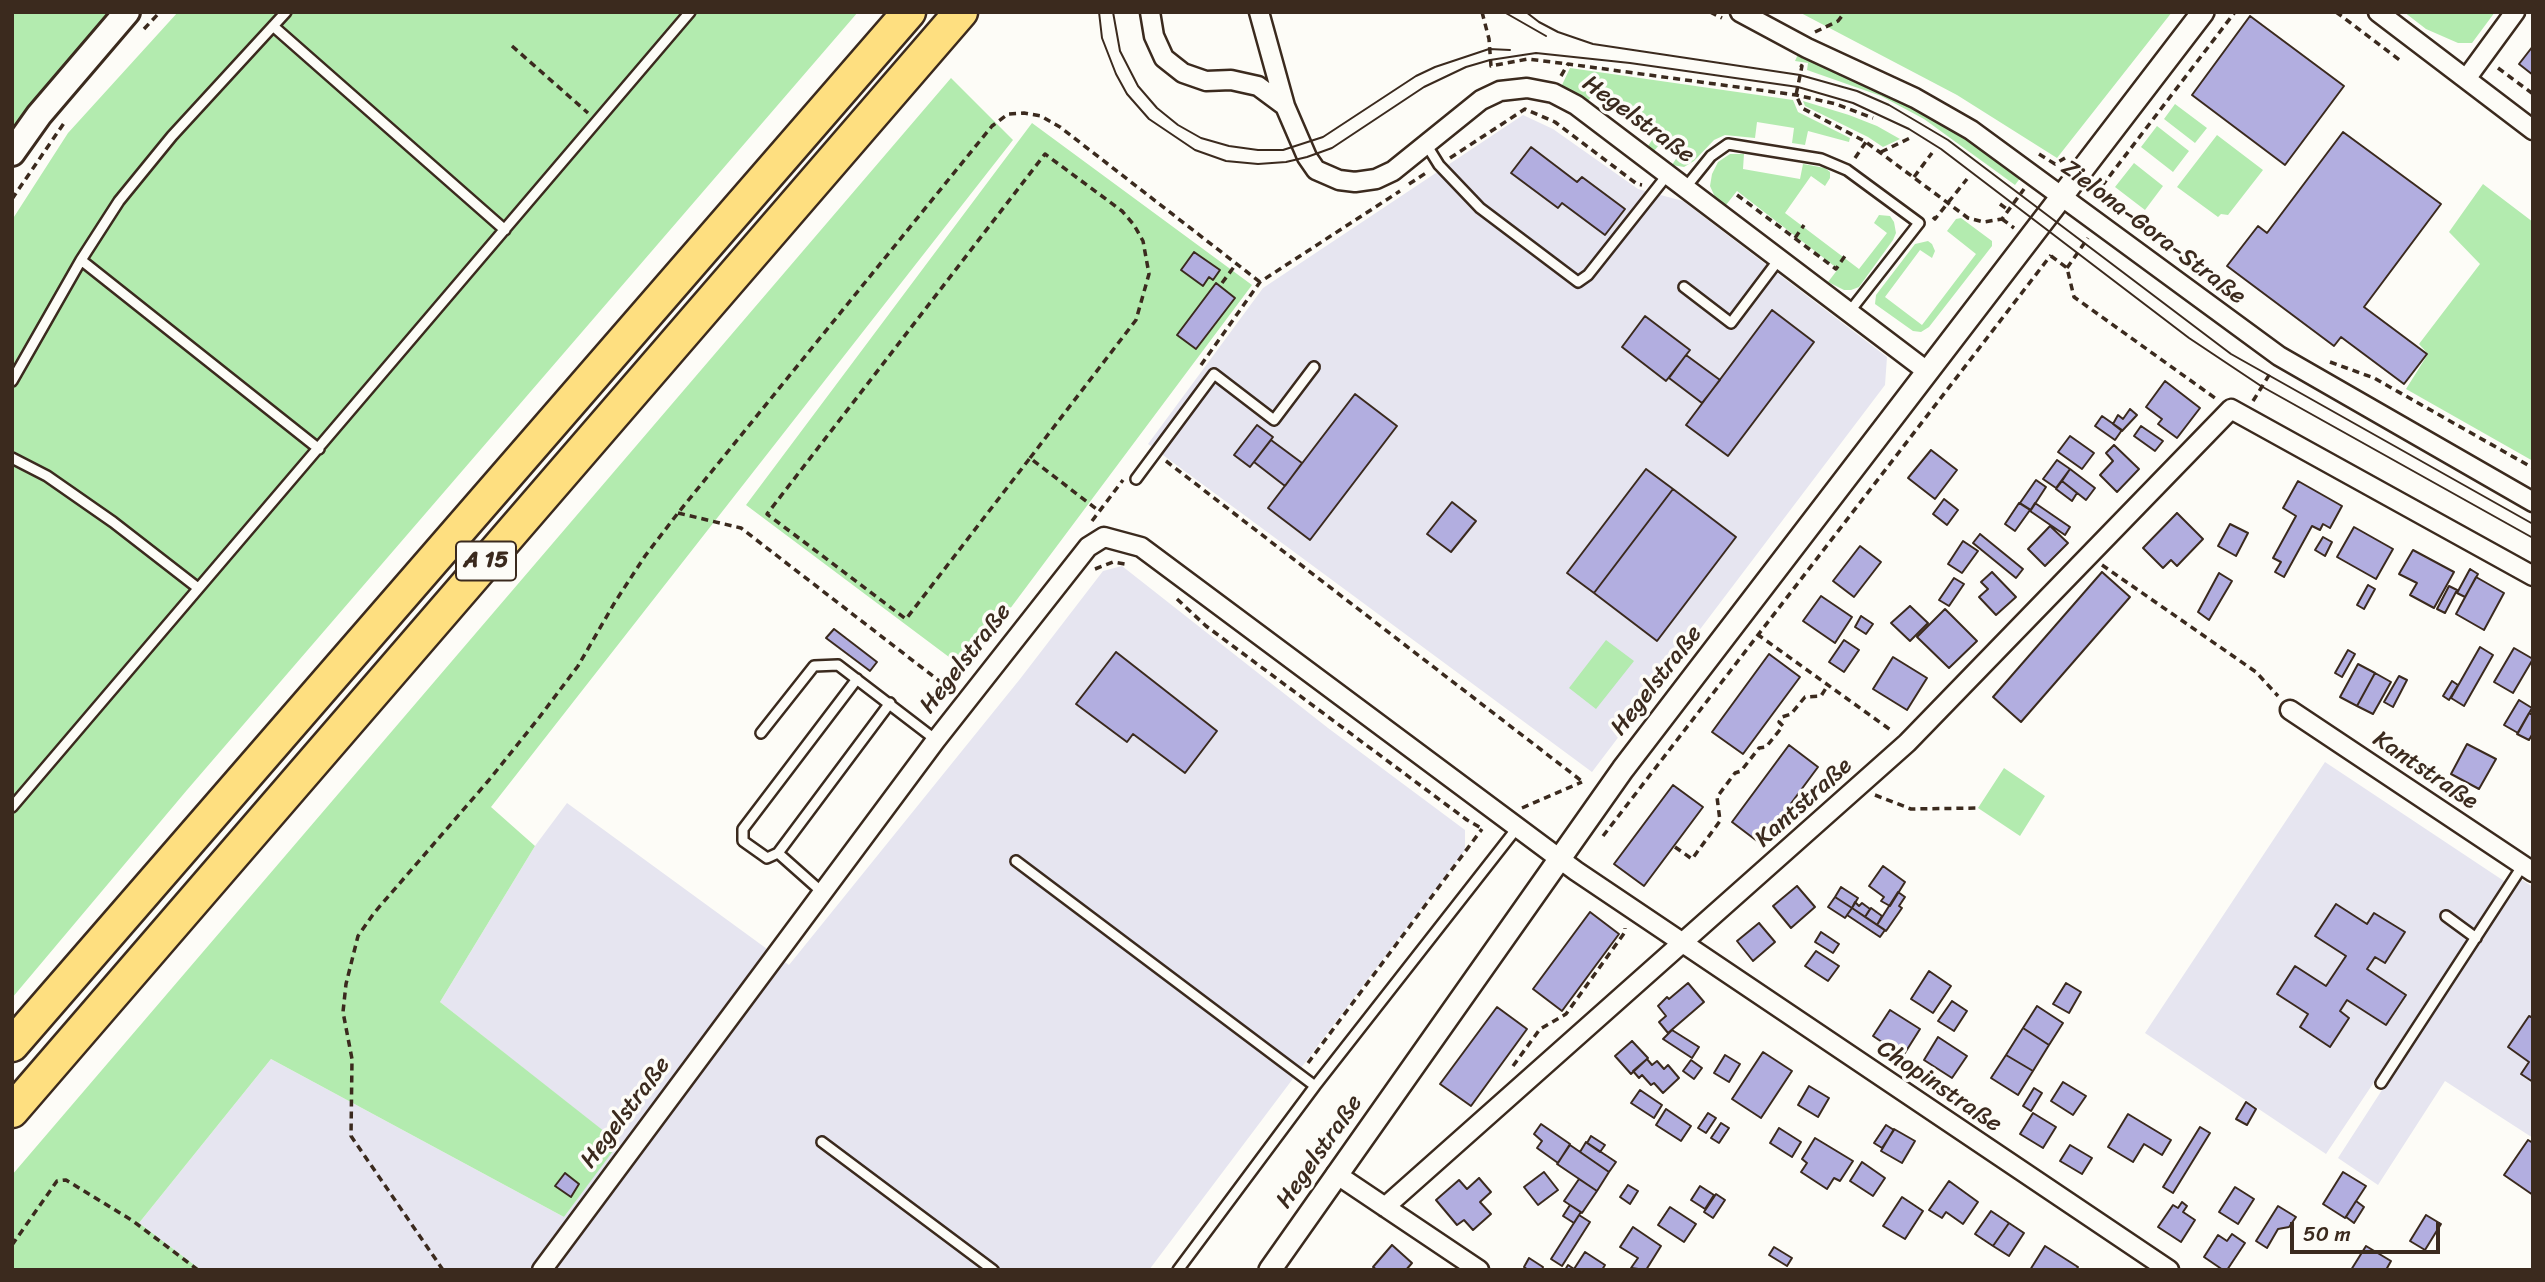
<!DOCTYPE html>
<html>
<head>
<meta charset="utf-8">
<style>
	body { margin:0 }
	#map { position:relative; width:2545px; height:1282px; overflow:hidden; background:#fdfcf7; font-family:Sriracha,sans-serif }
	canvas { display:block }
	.frame { position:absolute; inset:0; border:14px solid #3b2a1e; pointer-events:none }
	.scale { position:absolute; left:2290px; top:1222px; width:150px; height:32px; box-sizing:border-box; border:4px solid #3b2a1e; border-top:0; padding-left:9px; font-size:21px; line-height:24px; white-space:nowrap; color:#3b2a1e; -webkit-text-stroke:5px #fdfcf7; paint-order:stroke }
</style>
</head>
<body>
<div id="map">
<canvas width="2545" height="1282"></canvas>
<div class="frame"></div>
<div class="scale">50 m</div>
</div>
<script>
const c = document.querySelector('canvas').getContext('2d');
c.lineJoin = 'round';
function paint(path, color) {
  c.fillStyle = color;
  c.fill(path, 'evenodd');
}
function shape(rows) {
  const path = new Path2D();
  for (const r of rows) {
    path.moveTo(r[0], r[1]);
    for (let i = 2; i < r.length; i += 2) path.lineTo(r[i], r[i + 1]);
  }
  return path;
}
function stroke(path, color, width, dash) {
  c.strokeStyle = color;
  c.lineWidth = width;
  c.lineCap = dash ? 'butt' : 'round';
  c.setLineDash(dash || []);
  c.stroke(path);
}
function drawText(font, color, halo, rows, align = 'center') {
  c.font = font + ' Sriracha,sans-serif';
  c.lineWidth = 7;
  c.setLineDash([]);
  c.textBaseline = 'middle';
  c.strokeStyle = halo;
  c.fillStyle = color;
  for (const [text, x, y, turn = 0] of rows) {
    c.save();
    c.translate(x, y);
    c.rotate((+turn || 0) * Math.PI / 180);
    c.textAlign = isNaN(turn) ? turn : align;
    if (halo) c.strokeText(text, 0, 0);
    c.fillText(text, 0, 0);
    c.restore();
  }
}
paint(shape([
	[1523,115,1553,129,1638,189,1683,201,1887,357,1885,385,1592,772,1148,444,1263,288],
	[1122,566,1328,728,1465,830,1465,850,1149,1270,201,1270,139,1223,271,1059,564,1217,618,1143,440,1002,535,846,567,803,789,965,1020,679,1103,571],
	[2325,762,2507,883,2326,1154,2145,1033],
	[2519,878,2533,887,2533,1138,2445,1081,2378,1185,2338,1158]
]), '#e6e5f0');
paint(shape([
	[12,12,110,12,32,106,12,136],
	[178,12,858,12,187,790,12,998,12,220,68,133],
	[1799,12,2172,12,2057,158,1957,95],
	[2404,12,2495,12,2472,43,2458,43,2426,29],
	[1799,52,1911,107,1960,135,2021,177,2015,185,1924,119,1881,96,1807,70,1808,63,1795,61],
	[1570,68,1793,100,1798,112,1850,138,1849,142,1808,131,1805,145,1792,143,1794,128,1757,122,1755,138,1725,135,1714,140,1694,161,1684,167,1672,165,1681,151,1664,139,1654,151,1648,146,1657,133,1597,89,1588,101,1562,85],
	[951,78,1013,140,491,807,535,846,440,1002,619,1143,564,1217,271,1059,139,1223,201,1270,12,1270,12,1175],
	[1803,101,1849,115,1877,126,1900,139,1883,147,1868,137,1805,106],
	[2175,104,2207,128,2195,143,2164,119],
	[1032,123,1252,285,965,669,746,505],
	[1193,252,1219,270,1213,280,1209,277,1203,285,1181,270],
	[1216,283,1235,298,1197,349,1177,335],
	[2157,126,2189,151,2173,172,2141,147],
	[2217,135,2263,170,2228,215,2221,214,2218,217,2177,187],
	[1730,154,1744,154,1743,169,1800,179,1803,164,1825,168,1830,172,1830,178,1825,186,1811,176,1785,213,1859,269,1887,233,1874,223,1879,215,1890,216,1894,222,1896,233,1893,240,1859,287,1851,290,1844,290,1828,282,1838,269,1737,191,1726,205,1715,197,1710,186,1712,174,1718,162],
	[2134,163,2163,186,2145,210,2115,187],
	[2483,184,2533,222,2533,461,2406,389,2428,354,2419,344,2480,264,2449,232],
	[1961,218,1992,241,1992,246,1929,327,1921,332,1913,331,1875,304,1876,295,1915,244,1928,241,1932,244,1935,251,1932,258,1920,250,1885,297,1922,325,1976,254,1947,231,1956,219],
	[1606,640,1634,661,1596,709,1569,688],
	[2004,768,2045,796,2020,836,1978,808]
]), '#b3ebaf');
const building = shape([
	[2250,16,2344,86,2285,165,2192,95,2250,16],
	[2533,46,2533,75,2519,64,2533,46],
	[2343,132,2441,204,2364,307,2427,354,2404,384,2341,337,2334,346,2227,266,2258,226,2267,233,2343,132],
	[1531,147,1577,182,1582,177,1625,209,1605,235,1562,203,1558,208,1511,173,1531,147],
	[1194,252,1220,270,1213,280,1209,277,1203,286,1181,270,1194,252],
	[1216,283,1235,298,1196,349,1177,335,1216,283],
	[1772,310,1814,342,1728,456,1686,425,1772,310],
	[1645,316,1690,350,1666,381,1622,347,1645,316],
	[1686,355,1720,380,1702,403,1669,378,1686,355],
	[2165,381,2200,408,2177,438,2158,424,2162,419,2146,407,2165,381],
	[1355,394,1397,426,1310,540,1268,508,1355,394],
	[2130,409,2137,415,2122,431,2113,424,2118,415,2123,419,2130,409],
	[2102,416,2122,430,2115,440,2095,426,2102,416],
	[1257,425,1273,437,1250,467,1234,455,1257,425],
	[2141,426,2163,441,2155,451,2134,436,2141,426],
	[2070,436,2094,453,2082,469,2058,452,2070,436],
	[1271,440,1302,463,1285,486,1254,462,1271,440],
	[2114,445,2139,469,2117,492,2100,475,2113,461,2106,453,2114,445],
	[1931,450,1957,470,1935,499,1908,478,1931,450],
	[2057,460,2070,469,2056,488,2043,479,2057,460],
	[1646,469,1673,489,1594,593,1567,573,1646,469],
	[2070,469,2095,488,2086,500,2062,481,2070,469],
	[2036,480,2046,487,2031,510,2020,503,2036,480],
	[2062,481,2077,493,2072,501,2056,489,2062,481],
	[2298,481,2342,506,2330,528,2323,524,2320,530,2312,526,2284,577,2275,572,2281,562,2273,558,2296,516,2283,508,2298,481],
	[1673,489,1736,537,1657,641,1594,593,1673,489],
	[1944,499,1958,510,1947,525,1933,514,1944,499],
	[1452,502,1476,521,1451,552,1427,534,1452,502],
	[2019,503,2030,510,2015,531,2005,524,2019,503],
	[2035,503,2070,527,2065,535,2030,511,2035,503],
	[2177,513,2203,539,2177,566,2171,560,2163,568,2143,548,2177,513],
	[2230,524,2248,533,2236,556,2218,546,2230,524],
	[2050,526,2068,543,2045,566,2028,549,2050,526],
	[2354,527,2393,549,2376,579,2337,557,2354,527],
	[1980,534,2023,569,2016,578,1973,543,1980,534],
	[2323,537,2332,542,2325,556,2315,550,2323,537],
	[1963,541,1978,551,1962,573,1948,564,1963,541],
	[1860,546,1881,562,1854,597,1833,581,1860,546],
	[2413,550,2454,572,2434,608,2410,595,2417,583,2399,574,2413,550],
	[2470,569,2478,574,2465,597,2457,593,2470,569],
	[1992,572,2016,597,1996,615,1979,597,1988,589,1981,582,1992,572],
	[2102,572,2130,597,2021,722,1993,697,2102,572],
	[2219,573,2232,581,2209,620,2198,612,2219,573],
	[2476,577,2504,593,2484,630,2456,614,2476,577],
	[1954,578,1964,584,1949,606,1939,600,1954,578],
	[2368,585,2375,589,2364,609,2357,605,2368,585],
	[2449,586,2457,590,2445,613,2437,609,2449,586],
	[1821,596,1852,617,1835,643,1803,621,1821,596],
	[1910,606,1928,623,1910,641,1891,623,1910,606],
	[1945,609,1977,641,1949,668,1917,637,1945,609],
	[1861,616,1873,624,1866,634,1855,627,1861,616],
	[834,629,877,662,870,671,826,638,834,629],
	[1844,640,1859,650,1844,672,1829,662,1844,640],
	[2480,647,2493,655,2464,706,2451,698,2480,647],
	[2514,648,2533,659,2513,693,2494,682,2514,648],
	[2348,650,2355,654,2342,677,2335,673,2348,650],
	[1116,652,1217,731,1185,773,1133,734,1127,742,1076,704,1116,652],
	[1769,654,1800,677,1743,754,1712,732,1769,654],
	[1893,657,1927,678,1907,710,1873,689,1893,657],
	[2358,664,2375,673,2357,706,2340,697,2358,664],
	[2375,673,2391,682,2373,714,2357,706,2375,673],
	[2399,676,2407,680,2393,707,2384,702,2399,676],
	[2452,681,2458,685,2449,700,2443,696,2452,681],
	[2519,700,2532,708,2518,733,2504,725,2519,700],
	[2529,713,2533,715,2533,733,2529,740,2517,734,2529,713],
	[2467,744,2496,759,2479,789,2451,774,2467,744],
	[1789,745,1818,767,1761,844,1732,822,1789,745],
	[1673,785,1703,807,1644,886,1614,864,1673,785],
	[1883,866,1905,882,1890,906,1881,901,1884,897,1869,886,1883,866],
	[1797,886,1815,907,1791,928,1773,906,1797,886],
	[1841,887,1858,898,1852,908,1835,897,1841,887],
	[1898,892,1905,897,1899,906,1902,908,1886,931,1877,925,1898,892],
	[1835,897,1852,908,1845,918,1828,907,1835,897],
	[1855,902,1859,906,1862,903,1870,909,1865,917,1852,908,1855,902],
	[2336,904,2367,924,2374,913,2405,932,2385,963,2375,957,2367,969,2406,995,2386,1025,2347,1000,2340,1011,2349,1018,2330,1047,2300,1027,2308,1014,2277,994,2295,966,2326,986,2346,956,2315,936,2336,904],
	[1852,908,1885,930,1880,937,1847,915,1852,908],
	[1871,908,1882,916,1877,925,1865,917,1871,908],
	[1590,912,1619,934,1562,1011,1533,989,1590,912],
	[1759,923,1775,942,1753,961,1737,941,1759,923],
	[1821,932,1839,944,1833,953,1815,942,1821,932],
	[1816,951,1839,966,1828,981,1805,966,1816,951],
	[1929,971,1951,986,1933,1013,1911,999,1929,971],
	[1688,983,1704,1002,1668,1033,1659,1022,1666,1016,1658,1006,1667,997,1669,999,1688,983],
	[2066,983,2081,992,2069,1013,2053,1004,2066,983],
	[1952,1001,1967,1011,1954,1031,1938,1021,1952,1001],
	[2037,1006,2063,1023,2049,1045,2023,1028,2037,1006],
	[1497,1007,1527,1029,1471,1106,1440,1084,1497,1007],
	[1890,1010,1920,1029,1903,1056,1873,1036,1890,1010],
	[2529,1016,2533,1018,2533,1082,2521,1074,2529,1062,2508,1047,2529,1016],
	[2023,1028,2049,1045,2033,1071,2006,1055,2023,1028],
	[1672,1030,1699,1047,1692,1058,1663,1039,1672,1030],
	[1938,1037,1967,1056,1952,1078,1924,1060,1938,1037],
	[1632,1041,1648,1058,1631,1074,1615,1056,1632,1041],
	[1763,1052,1792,1071,1761,1118,1732,1099,1763,1052],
	[1725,1055,1740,1064,1729,1082,1714,1073,1725,1055],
	[2006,1055,2033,1071,2018,1095,1991,1078,2006,1055],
	[1647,1059,1652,1065,1657,1061,1664,1069,1668,1065,1679,1078,1663,1093,1654,1083,1651,1085,1642,1075,1639,1078,1633,1071,1647,1059],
	[1691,1060,1702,1068,1694,1079,1683,1071,1691,1060],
	[2063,1082,2086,1096,2073,1115,2051,1101,2063,1082],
	[1809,1086,1829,1098,1818,1117,1798,1105,1809,1086],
	[2034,1088,2042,1093,2031,1111,2023,1106,2034,1088],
	[1640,1090,1662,1105,1654,1118,1631,1103,1640,1090],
	[2246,1102,2256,1109,2247,1125,2236,1119,2246,1102],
	[1666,1109,1691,1126,1681,1141,1656,1125,1666,1109],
	[1708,1113,1716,1118,1706,1133,1698,1128,1708,1113],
	[2033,1113,2056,1127,2043,1148,2020,1134,2033,1113],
	[2128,1114,2171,1140,2162,1155,2144,1144,2133,1162,2108,1147,2128,1114],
	[1721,1123,1729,1128,1719,1143,1711,1138,1721,1123],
	[1541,1124,1570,1144,1558,1163,1537,1148,1542,1141,1534,1134,1541,1124],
	[1886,1125,1894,1130,1882,1148,1874,1143,1886,1125],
	[2200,1127,2210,1133,2173,1193,2163,1187,2200,1127],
	[1779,1128,1801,1142,1792,1157,1770,1143,1779,1128],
	[1894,1129,1915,1141,1902,1163,1881,1151,1894,1129],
	[1591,1136,1605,1145,1600,1152,1587,1143,1591,1136],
	[1815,1138,1853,1161,1840,1181,1834,1178,1827,1189,1801,1172,1807,1163,1802,1159,1815,1138],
	[2528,1140,2533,1143,2533,1195,2504,1175,2528,1140],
	[1586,1142,1616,1162,1609,1172,1580,1152,1586,1142],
	[1570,1145,1609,1172,1597,1191,1557,1164,1570,1145],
	[2070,1145,2092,1158,2082,1174,2060,1161,2070,1145],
	[1862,1162,1885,1178,1873,1196,1850,1181,1862,1162],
	[1544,1172,1558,1190,1538,1205,1524,1187,1544,1172],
	[2343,1172,2366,1186,2345,1218,2323,1204,2343,1172],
	[565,1173,579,1184,571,1197,555,1186,565,1173],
	[1479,1178,1491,1192,1480,1202,1491,1214,1473,1230,1464,1220,1457,1225,1436,1200,1459,1180,1467,1189,1479,1178],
	[1579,1179,1597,1191,1582,1213,1564,1201,1579,1179],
	[1949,1181,1978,1202,1963,1224,1946,1212,1942,1218,1929,1210,1949,1181],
	[1628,1185,1638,1191,1630,1204,1620,1197,1628,1185],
	[1700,1186,1714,1195,1705,1209,1691,1200,1700,1186],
	[2235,1187,2254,1199,2238,1224,2219,1212,2235,1187],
	[1716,1194,1725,1200,1713,1218,1704,1212,1716,1194],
	[1902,1197,1923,1211,1905,1239,1883,1226,1902,1197],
	[2356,1201,2364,1207,2354,1223,2346,1217,2356,1201],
	[2182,1202,2187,1206,2183,1212,2195,1220,2181,1242,2158,1227,2173,1205,2178,1208,2182,1202],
	[1570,1205,1581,1212,1574,1223,1563,1216,1570,1205],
	[2278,1206,2296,1217,2289,1227,2278,1229,2267,1248,2256,1241,2278,1206],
	[1670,1207,1696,1224,1684,1242,1658,1225,1670,1207],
	[1991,1211,2009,1223,1993,1246,1975,1234,1991,1211],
	[1579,1215,1590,1222,1562,1266,1551,1259,1579,1215],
	[2426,1215,2441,1224,2425,1250,2410,1241,2426,1215],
	[2009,1223,2024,1233,2009,1256,1993,1246,2009,1223],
	[1633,1227,1661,1246,1646,1270,1631,1268,1638,1258,1620,1247,1633,1227],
	[2232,1234,2245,1243,2227,1270,2223,1270,2204,1257,2218,1235,2227,1241,2232,1234],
	[1392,1245,1412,1263,1406,1270,1377,1270,1373,1267,1392,1245],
	[2045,1246,2078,1267,2076,1270,2030,1270,2045,1246],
	[2366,1246,2391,1261,2386,1270,2351,1270,2366,1246],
	[1774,1247,1792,1258,1787,1266,1769,1255,1774,1247],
	[1585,1252,1605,1265,1602,1270,1565,1270,1568,1265,1574,1269,1585,1252],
	[1529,1258,1543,1267,1542,1270,1528,1270,1524,1267,1529,1258]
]);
paint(building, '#b2aee0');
stroke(building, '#3b2a1e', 2);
const service = shape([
	[273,26,505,230],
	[1426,144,1439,165,1480,208,1578,282,1588,275,1668,174],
	[1686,187,1711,156,1728,144,1821,159,1847,170,1919,223,1850,311],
	[81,260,319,449],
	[1684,287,1731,323,1780,258],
	[12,381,81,260,119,201,172,136,286,12],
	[12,458,47,476,113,522,198,588],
	[1136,479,1214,374,1274,420,1314,367],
	[857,679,743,829,743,841,767,858,778,853,890,703],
	[761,733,814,666,838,665,936,740],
	[12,807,690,12],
	[778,853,823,893],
	[1016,861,1315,1086],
	[2446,916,2476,938],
	[2381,1083,2523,865],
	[822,1142,993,1270],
	[1178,1270,1315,1086,1517,828]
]);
const minor = shape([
	[1150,12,1154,36,1164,58,1183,73,1206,81,1231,80,1258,86,1285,106],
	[1259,12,1285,106,1307,157,1316,170,1339,180,1355,182,1376,179,1393,171,1481,100,1500,91,1527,88,1553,93,1576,105,1928,372],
	[1740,12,1807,48,1915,98,1971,130,2279,356,2533,502],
	[2378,12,2533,130],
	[2466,79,2515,12],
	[2290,710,2533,872],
	[1336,1174,1479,1270],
	[1385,1207,1907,743,2231,409,2533,576],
	[542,1270,936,740,1088,547,1104,537,1141,547,1576,871,2169,1270]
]);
const tertiary = shape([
	[1270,1270,1623,769,2203,12]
]);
const secondary = shape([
	[12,153,39,115,127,12]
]);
const motorway = shape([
	[12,1045,909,12],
	[12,1111,961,12]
]);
stroke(service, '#3b2a1e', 14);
stroke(minor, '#3b2a1e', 23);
stroke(tertiary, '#3b2a1e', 26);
stroke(secondary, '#3b2a1e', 30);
stroke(motorway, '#3b2a1e', 37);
stroke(shape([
	[1482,12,1489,39,1491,66,1528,59,1568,64],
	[1710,12,1722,18],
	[2336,12,2401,61],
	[144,29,160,12],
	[1815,32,1838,21,1845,12],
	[512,46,588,113],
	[1800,65,1802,66,1796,95,1802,108,1866,142,1968,218,1984,222,2002,219,2024,189],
	[2498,68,2533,94],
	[1561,76,1568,64,1796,95,1836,104,1873,118],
	[1881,152,1910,138],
	[2039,154,2055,164,2065,158],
	[1450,158,1525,109,1555,122,1637,184,1642,185],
	[1855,158,1866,142],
	[1914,177,1932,153],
	[2098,183,2102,186,2112,209],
	[1409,184,1429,171],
	[2102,186,2235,12],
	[1737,195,1836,269,1845,256,1842,253],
	[12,199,64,123],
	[2000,204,2008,210],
	[1933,217,1935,219,1967,179],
	[2002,219,2014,228],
	[1795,238,1804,225],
	[2051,256,2067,268,2074,297,2215,398],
	[2067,268,2088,238],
	[1222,283,1236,264],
	[2330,362,2374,378,2533,468],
	[1201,365,1260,282,1400,191],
	[2253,401,2271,372],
	[1030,458,1136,320,1149,274,1143,241,1134,225,1122,211,1045,154,767,514,906,619,1030,458,1099,511],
	[1166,461,1583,782],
	[678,513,741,528,951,690],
	[1092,521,1123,480],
	[2102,565,2256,672,2278,696],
	[1095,569,1113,562,1125,564],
	[1177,599,1206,626,1467,820,1483,829],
	[1757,634,1892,731],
	[1875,795,1911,809,1978,808],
	[1522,808,1582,782],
	[1603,836,2051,255],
	[1675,847,1692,859,1720,821,1717,797,1735,773,1741,771,1759,748,1766,747,1783,726,1779,722,1782,717,1791,714,1805,697,1821,696,1828,685],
	[1308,1063,1482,829],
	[1513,1066,1540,1029,1566,1014,1625,932,1625,928],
	[12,1245,57,1181,66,1180,133,1221,198,1270],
	[443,1270,351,1136,352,1059,343,1012,346,984,358,936,374,913,489,780,538,719,578,666,615,602,645,556,678,513,992,126,1008,114,1024,113,1041,116,1060,127,1260,282]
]), '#3b2a1e', 3.5, [7, 5]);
stroke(service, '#fdfcf7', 9);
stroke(minor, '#fdfcf7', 18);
stroke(tertiary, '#fdfcf7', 21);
stroke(secondary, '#fdfcf7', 24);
stroke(motorway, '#fedf80', 32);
stroke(shape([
	[1099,12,1102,38,1116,74,1127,94,1149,119,1195,150,1226,161,1258,164,1286,162,1307,157,1332,148,1424,87,1466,67,1490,60,1536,53,1630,63,1798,87,1853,103,1909,129,1941,149,2189,338,2261,386,2533,538],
	[1113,12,1120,51,1138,86,1157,108,1178,125,1201,138,1229,146,1258,150,1283,150,1323,137,1416,76,1435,67,1489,49,1510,50],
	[1504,12,1546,36],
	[1526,12,1539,22,1558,32,1593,44,1800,75,1857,91,1889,105,1948,140,2231,354,2533,524]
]), '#3b2a1e', 2);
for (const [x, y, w] of [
	[486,561,60]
]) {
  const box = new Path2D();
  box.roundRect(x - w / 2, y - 19.5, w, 39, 5);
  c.fillStyle = '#fdfcf7';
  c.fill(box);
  stroke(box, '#3b2a1e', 2);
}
drawText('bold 23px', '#3b2a1e', null, [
	["A 15",486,561]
]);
drawText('24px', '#3b2a1e', '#fdfcf7', [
	["Hegelstraße",1638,120,36],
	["Zielona-Gora-Straße",2153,233,37],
	["Hegelstraße",966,659,-52],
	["Hegelstraße",1657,681,-52],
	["Kantstraße",2425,771,34],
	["Kantstraße",1804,803,-42],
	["Chopinstraße",1939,1087,34],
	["Hegelstraße",626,1113,-53],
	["Hegelstraße",1320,1152,-55]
]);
</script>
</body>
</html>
